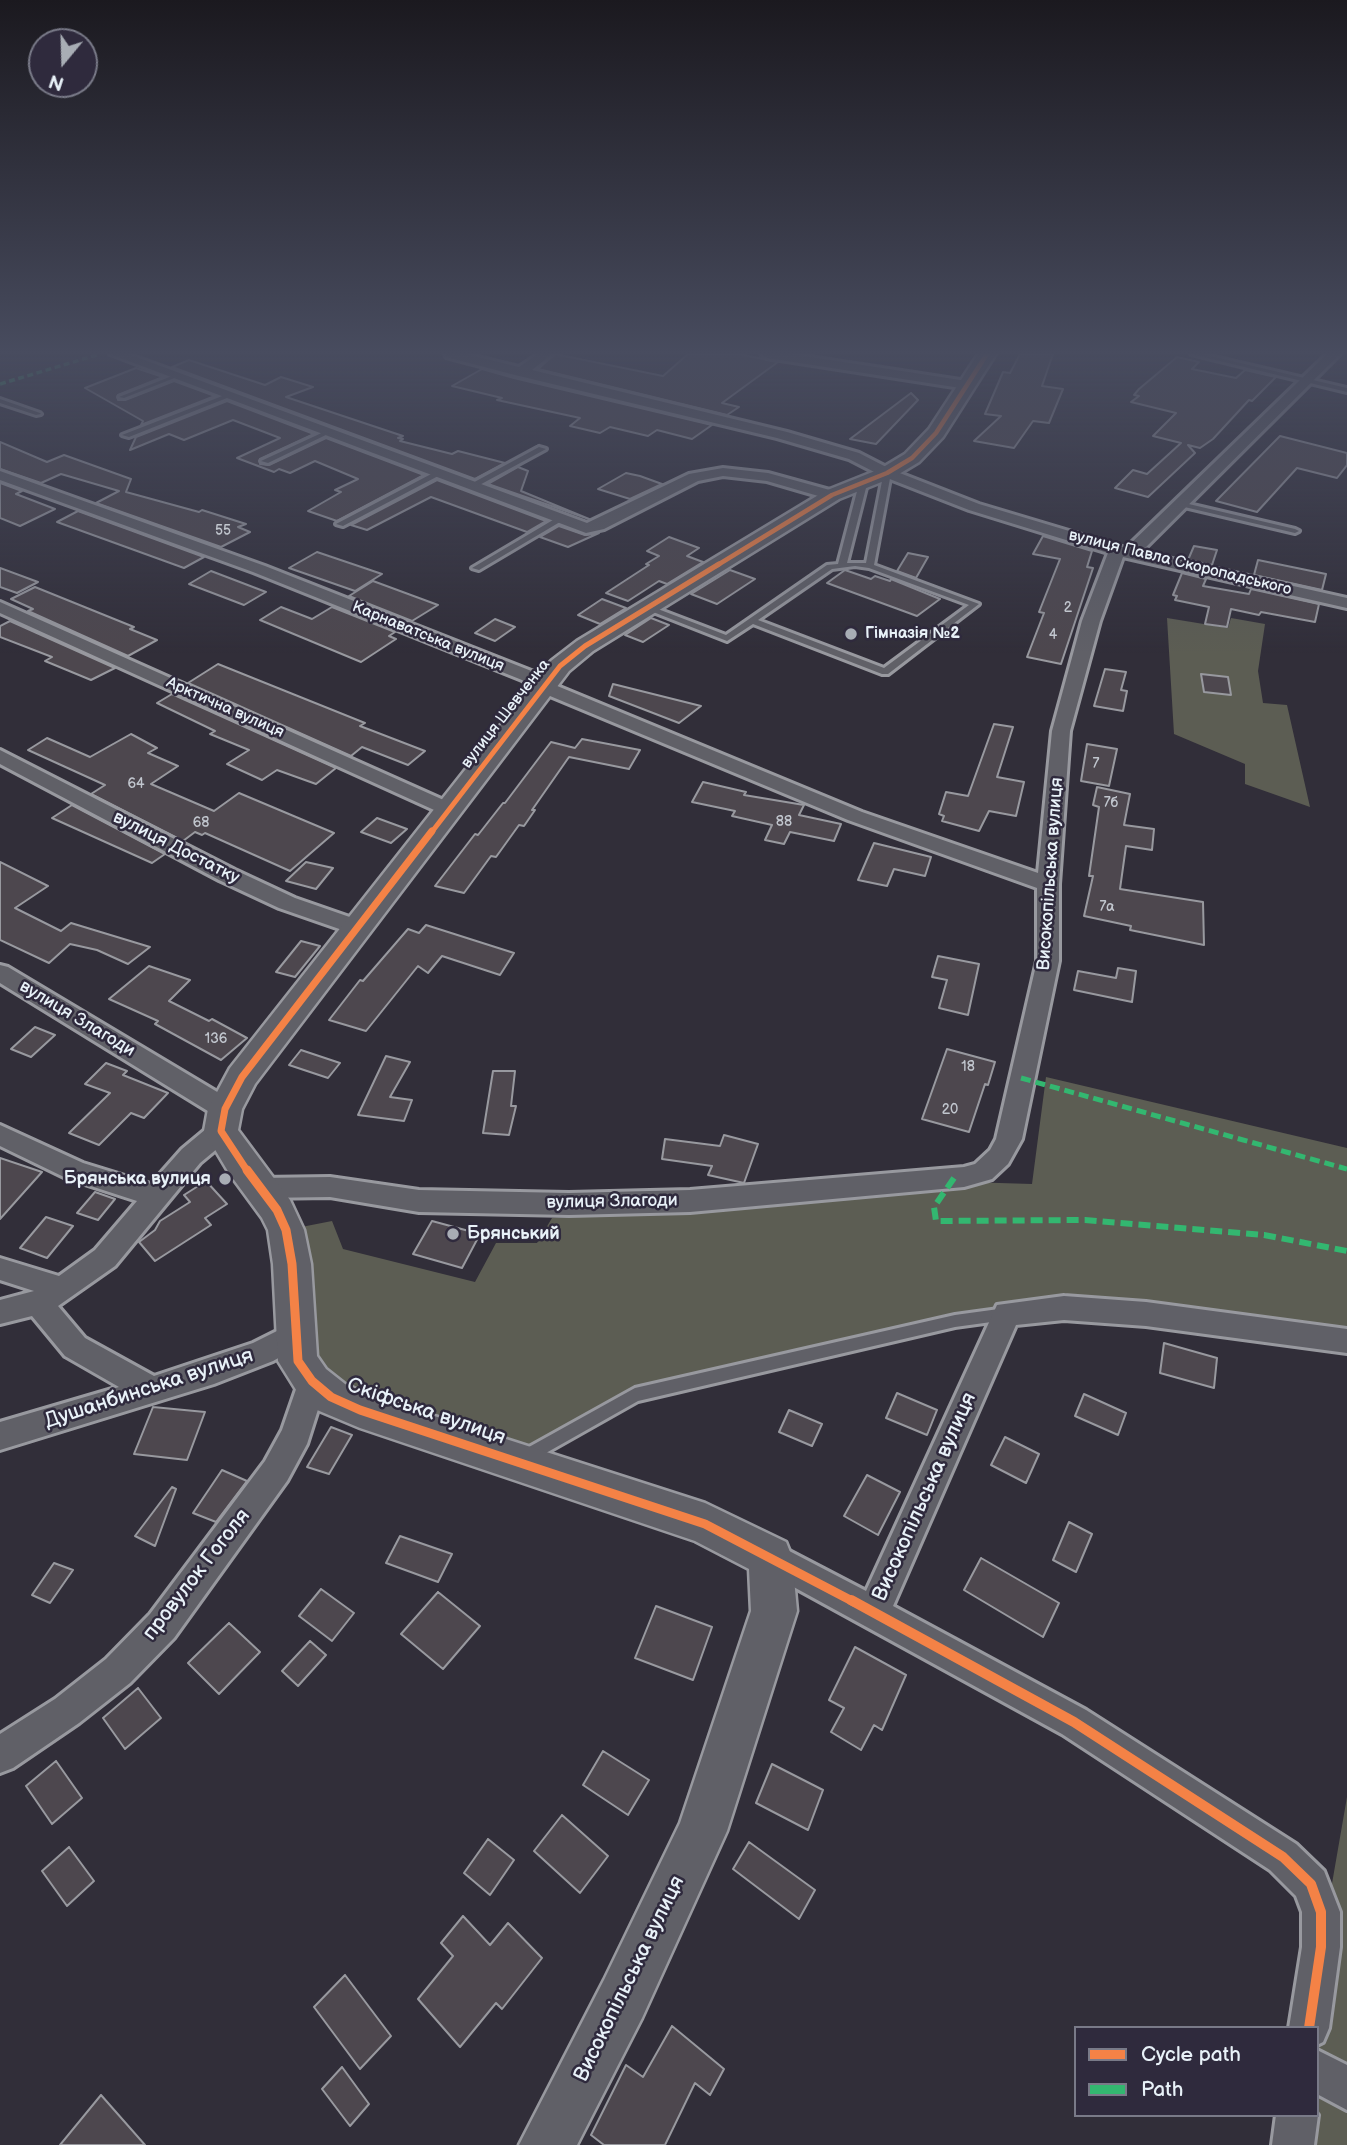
<!DOCTYPE html>
<html>
<head>
<meta charset="utf-8">
<style>
	body { margin:0 }
	#map { position:relative; width:1347px; height:2145px; overflow:hidden; background:#312e39; font-family:"Balsamiq Sans",sans-serif }
	canvas { display:block }
	.legend { position:absolute; left:1074px; top:2026px; width:245px; height:91px; box-sizing:border-box; background:#2f2a3d; border:2px solid #797a88; margin:0; padding:9px 12px; list-style:none; font-size:21px; color:#e8f1f8 }
	.legend li { display:flex; align-items:center; gap:14px; height:35px }
	.legend b { width:35px; border:2px solid #797a88 }
	.north { position:absolute; left:28px; top:28px; width:70px; height:70px; box-sizing:border-box; background:#2f2a3d; border:2px solid #797a88; border-radius:50%; rotate:199deg; font-size:19px; font-weight:700; line-height:28px; text-align:center; color:#e8f1f8 }
	.north::after { content:''; display:block; margin:auto; width:24px; height:32px; background:#a8adb5; clip-path:polygon(50% 0,100% 100%,50% 72%,0 100%) }
</style>
</head>
<body>
<div id="map">
<canvas width="1347" height="2145"></canvas>
<ul class="legend">
<li><b style="height:9px;background:#f48246"></b>Cycle path</li>
<li><b style="height:9px;background:#33b770"></b>Path</li>
</ul>
<div class="north">N</div>
</div>
<script>
const c = document.querySelector('canvas').getContext('2d');
c.lineJoin = 'round';
function paint(path, color) {
  c.fillStyle = color;
  c.fill(path, 'evenodd');
}
function shape(rows) {
  const path = new Path2D();
  for (const r of rows) {
    path.moveTo(r[0], r[1]);
    for (let i = 2; i < r.length; i += 2) path.lineTo(r[i], r[i + 1]);
  }
  return path;
}
function stroke(path, color, width, dash) {
  c.strokeStyle = color;
  c.lineWidth = width;
  c.lineCap = dash ? 'butt' : 'round';
  c.setLineDash(dash || []);
  c.stroke(path);
}
function drawText(font, color, halo, rows, align = 'center') {
  c.font = font + ' "Balsamiq Sans",sans-serif';
  c.lineWidth = 5;
  c.setLineDash([]);
  c.textBaseline = 'middle';
  c.strokeStyle = halo;
  c.fillStyle = color;
  for (const [text, x, y, turn = 0] of rows) {
    c.save();
    c.translate(x, y);
    c.rotate((+turn || 0) * Math.PI / 180);
    c.textAlign = isNaN(turn) ? turn : align;
    if (halo) c.strokeText(text, 0, 0);
    c.fillText(text, 0, 0);
    c.restore();
  }
}
paint(shape([
	[1167,618,1228,628,1231,618,1265,624,1258,671,1263,703,1287,705,1310,807,1245,784,1245,764,1174,734],
	[1046,1077,1347,1148,1347,1341,1146,1314,955,1321,635,1395,516,1462,312,1381,286,1230,332,1221,343,1249,475,1282,496,1243,537,1243,552,1218,683,1213,966,1182,1032,1184],
	[1347,1797,1347,2145,1293,2145,1317,2115,1321,1947]
]), '#5c5d53');
const building = shape([
	[555,354,663,376,688,354,739,354,778,362,722,403,739,407,727,415,538,369,555,354],
	[1020,354,1053,354,1042,386,1063,389,1049,423,1033,421,1014,448,974,441,1001,416,985,414,1003,372,1010,373,1020,354],
	[1177,357,1199,362,1192,369,1236,378,1245,370,1276,377,1252,401,1249,400,1213,439,1200,448,1188,445,1195,453,1148,497,1115,488,1133,470,1147,474,1181,443,1153,436,1176,413,1131,402,1139,396,1134,395,1139,389,1177,357],
	[189,360,265,385,281,377,313,387,286,397,403,436,398,438,403,439,400,441,452,454,458,451,505,463,475,479,172,367,189,360],
	[136,368,163,377,118,395,118,400,125,400,174,381,215,396,141,425,143,421,85,388,136,368],
	[482,369,514,378,712,425,692,439,657,430,648,436,610,427,600,433,570,426,580,418,497,400,502,398,452,386,482,369],
	[911,393,918,400,876,444,850,439,911,393],
	[227,401,314,434,260,459,260,464,269,465,326,438,424,475,337,521,308,511,341,492,335,490,358,479,315,461,290,473,279,469,274,472,237,458,280,438,233,420,184,440,169,434,130,450,136,437,227,401],
	[1280,436,1347,453,1347,465,1337,478,1297,468,1257,512,1216,501,1280,436],
	[0,442,47,462,64,455,131,479,126,492,199,512,202,510,246,524,238,527,250,532,221,547,96,503,119,491,61,474,41,483,0,469,0,442],
	[518,467,528,471,521,491,589,519,488,484,518,467],
	[626,473,640,476,662,484,630,499,598,489,626,473],
	[437,480,546,521,527,532,431,497,367,530,351,525,437,480],
	[0,483,22,491,16,494,55,509,20,526,0,518,0,483],
	[78,511,204,557,184,568,57,522,78,511],
	[559,526,585,535,599,533,568,547,540,537,559,526],
	[1043,536,1092,551,1087,567,1093,568,1061,664,1027,657,1044,613,1039,612,1060,559,1033,554,1043,536],
	[669,537,699,548,687,556,703,562,667,584,659,581,628,601,606,593,649,565,646,564,659,556,647,551,669,537],
	[1194,546,1217,550,1212,565,1188,560,1194,546],
	[317,552,382,574,355,591,289,568,317,552],
	[908,553,928,557,916,578,897,571,908,553],
	[1258,560,1326,574,1322,590,1254,575,1258,560],
	[0,568,38,582,17,593,0,587,0,568],
	[730,570,755,579,717,604,691,594,730,570],
	[845,570,871,579,875,576,890,581,891,579,940,599,917,616,827,583,845,570],
	[211,571,266,592,244,605,189,584,211,571],
	[1182,573,1206,579,1203,586,1249,594,1251,589,1319,604,1315,622,1261,612,1259,615,1231,609,1227,627,1205,624,1209,607,1175,600,1177,596,1173,595,1182,573],
	[373,581,438,605,412,621,349,596,373,581],
	[35,587,134,627,130,629,157,640,128,656,28,611,33,609,11,599,35,587],
	[602,599,626,608,600,624,578,615,602,599],
	[281,607,312,619,332,607,395,632,389,636,396,639,361,662,260,620,281,607],
	[651,618,669,625,643,642,625,635,651,618],
	[495,619,515,627,495,641,475,633,495,619],
	[10,621,115,668,91,680,45,661,52,657,0,637,0,626,10,621],
	[218,664,365,723,360,726,425,751,408,765,362,747,351,756,188,683,218,664],
	[1105,669,1126,672,1121,690,1127,691,1123,711,1094,706,1105,669],
	[1201,674,1228,677,1231,695,1204,692,1201,674],
	[613,684,701,706,679,723,609,696,613,684],
	[172,694,336,768,316,784,277,770,262,780,227,764,249,750,210,734,215,731,157,703,172,694],
	[994,724,1013,727,997,777,1024,782,1016,816,989,811,979,831,942,821,944,816,939,814,946,792,968,796,994,724],
	[131,734,157,748,148,753,178,766,151,784,214,811,239,793,334,833,290,871,205,833,202,835,195,832,183,841,91,794,105,785,28,750,47,738,90,757,131,734],
	[582,739,640,750,629,769,569,757,532,810,535,810,524,826,519,825,496,857,491,856,464,893,435,886,475,834,478,835,503,803,505,803,551,742,575,748,582,739],
	[1087,744,1117,749,1109,786,1081,781,1087,744],
	[703,782,746,792,744,795,804,805,799,815,841,824,834,841,790,832,784,844,765,840,772,825,732,816,735,811,692,802,703,782],
	[1097,787,1130,794,1124,825,1154,829,1152,850,1126,846,1120,889,1203,902,1204,945,1130,930,1131,926,1084,916,1093,876,1089,876,1099,807,1093,805,1097,787],
	[72,805,165,854,152,863,52,818,72,805],
	[377,818,407,829,391,843,361,832,377,818],
	[874,843,931,857,925,876,894,869,887,886,858,880,874,843],
	[0,862,48,886,15,908,61,931,71,923,150,947,128,964,97,950,70,944,49,963,0,940,0,862],
	[306,862,333,868,316,889,286,881,306,862],
	[426,925,514,953,500,975,442,956,428,973,418,966,366,1031,329,1020,360,980,363,981,408,929,419,933,426,925],
	[301,941,320,946,295,977,276,972,301,941],
	[938,956,979,964,968,1015,939,1008,947,980,932,977,938,956],
	[149,966,190,980,169,1001,209,1021,212,1019,247,1038,221,1060,155,1024,158,1021,109,999,149,966],
	[1118,968,1136,971,1132,1002,1074,990,1078,971,1116,978,1118,968],
	[35,1027,55,1035,31,1057,11,1049,35,1027],
	[947,1049,995,1062,988,1085,985,1084,969,1132,922,1119,947,1049],
	[301,1050,340,1063,328,1078,289,1065,301,1050],
	[386,1056,410,1062,390,1097,412,1100,404,1121,358,1115,386,1056],
	[106,1063,127,1071,123,1075,168,1093,144,1118,131,1113,99,1145,69,1133,110,1093,85,1084,106,1063],
	[493,1071,515,1071,511,1106,516,1106,509,1135,483,1133,493,1071],
	[724,1135,758,1144,744,1183,708,1175,712,1166,662,1159,665,1139,720,1146,724,1135],
	[0,1158,42,1172,0,1219,0,1158],
	[206,1181,227,1204,205,1218,211,1225,155,1261,139,1242,155,1230,160,1221,190,1202,184,1195,206,1181],
	[95,1192,115,1199,98,1220,77,1213,95,1192],
	[46,1217,73,1226,47,1258,20,1248,46,1217],
	[432,1221,480,1234,462,1268,413,1254,432,1221],
	[1164,1343,1217,1358,1214,1388,1160,1373,1164,1343],
	[897,1393,937,1410,927,1435,886,1418,897,1393],
	[1084,1394,1126,1413,1118,1435,1075,1416,1084,1394],
	[153,1407,205,1412,187,1460,134,1454,153,1407],
	[789,1410,822,1424,812,1446,779,1432,789,1410],
	[331,1427,352,1435,329,1474,307,1467,331,1427],
	[1005,1437,1039,1454,1026,1483,991,1465,1005,1437],
	[222,1470,247,1481,216,1522,193,1513,222,1470],
	[867,1475,900,1492,878,1535,844,1516,867,1475],
	[172,1487,176,1489,155,1546,135,1536,172,1487],
	[1069,1522,1092,1534,1076,1572,1053,1560,1069,1522],
	[400,1536,452,1554,438,1582,386,1563,400,1536],
	[981,1558,1059,1603,1043,1637,964,1590,981,1558],
	[54,1563,73,1570,50,1603,32,1595,54,1563],
	[321,1589,354,1613,332,1641,299,1616,321,1589],
	[438,1592,480,1626,443,1669,401,1634,438,1592],
	[656,1606,712,1627,693,1680,635,1658,656,1606],
	[229,1623,260,1652,219,1694,188,1663,229,1623],
	[310,1641,326,1655,298,1686,282,1671,310,1641],
	[855,1647,906,1675,882,1730,874,1725,861,1750,831,1732,844,1708,829,1700,855,1647],
	[138,1688,161,1718,125,1749,103,1718,138,1688],
	[603,1751,649,1780,628,1815,583,1785,603,1751],
	[56,1761,82,1798,52,1824,26,1786,56,1761],
	[772,1764,823,1790,808,1830,756,1803,772,1764],
	[562,1815,608,1856,580,1893,534,1851,562,1815],
	[488,1839,514,1860,490,1895,464,1873,488,1839],
	[749,1842,815,1890,799,1919,733,1869,749,1842],
	[69,1847,94,1881,67,1906,42,1871,69,1847],
	[463,1916,490,1945,508,1923,542,1958,502,2009,496,2003,460,2047,418,1999,453,1956,441,1943,463,1916],
	[345,1975,391,2036,360,2069,314,2007,345,1975],
	[672,2026,724,2069,710,2095,695,2083,665,2145,604,2145,591,2135,626,2065,643,2077,672,2026],
	[342,2067,369,2104,350,2126,322,2089,342,2067],
	[101,2095,145,2145,60,2145,101,2095]
]);
paint(building, '#4d474e');
stroke(building, '#98999f', 2);
const lane = shape([
	[1191,354,1202,354,1347,388,1347,392,1191,354],
	[177,374,182,375,124,398,119,397,177,374],
	[230,393,233,395,232,396,129,437,122,435,230,393],
	[0,399,40,413,41,414,36,415,0,403,0,399],
	[328,430,332,432,330,433,268,463,261,461,328,430],
	[539,447,546,449,474,488,467,486,539,447],
	[884,471,891,473,874,565,979,604,888,674,882,674,753,624,727,641,643,608,650,606,726,635,827,565,838,564,860,480,864,478,868,480,847,563,866,563,884,471],
	[855,566,869,568,969,605,884,668,758,620,832,569,855,566],
	[435,472,442,474,343,526,336,524,435,472],
	[1176,501,1295,529,1299,531,1295,533,1176,505,1176,501],
	[558,517,565,519,479,570,472,568,558,517],
	[1006,1308,1011,1310,1013,1314,1011,1318,1006,1320,955,1327,638,1401,530,1462,525,1464,520,1462,517,1457,520,1452,635,1388,955,1315,1006,1308]
]);
const street = shape([
	[110,354,128,354,587,523,689,474,723,468,768,473,837,492,840,495,832,500,767,481,723,476,698,481,604,529,586,533,110,354],
	[445,354,466,354,519,367,538,354,552,354,532,370,787,432,859,453,892,470,979,504,1126,548,1327,354,1340,354,1141,552,1347,598,1347,608,1123,557,1100,621,1070,731,1059,884,1059,961,1022,1139,1008,1164,992,1179,964,1187,690,1212,569,1215,419,1212,330,1197,261,1198,252,1195,248,1188,252,1181,261,1178,330,1177,419,1190,569,1193,690,1190,964,1167,975,1164,990,1150,996,1139,1037,961,1037,888,848,820,538,691,522,680,253,572,0,480,0,471,265,566,534,672,550,683,862,812,1038,873,1052,731,1082,621,1108,553,969,510,882,476,849,459,777,438,515,375,446,357,445,354],
	[761,354,791,354,967,381,974,385,967,389,767,358,761,354],
	[0,602,457,806,460,810,457,814,443,814,0,613,0,602],
	[0,750,235,870,295,898,364,922,367,927,364,932,356,934,348,932,279,908,219,880,0,764,0,750],
	[0,965,8,967,234,1102,238,1109,234,1116,225,1118,216,1116,0,983,0,965],
	[221,1121,230,1124,234,1131,230,1138,200,1163,115,1266,58,1306,85,1338,154,1376,253,1343,295,1322,305,1325,309,1334,305,1343,273,1361,214,1384,0,1450,0,1422,119,1387,65,1356,32,1316,0,1324,0,1300,34,1291,0,1280,0,1258,59,1276,95,1250,137,1201,66,1178,0,1146,0,1125,83,1163,151,1184,182,1149,212,1124,221,1121],
	[1064,1296,1146,1302,1347,1329,1347,1353,1146,1326,1064,1320,1016,1325,893,1606,1086,1710,1296,1844,1324,1871,1340,1912,1340,1947,1329,2028,1323,2042,1317,2045,1317,2028,1289,2028,1302,1947,1302,1912,1296,1896,1270,1870,1062,1734,759,1568,754,1557,759,1546,770,1541,866,1591,997,1305,1064,1296],
	[312,1368,322,1372,327,1381,307,1444,287,1481,174,1638,130,1683,79,1723,13,1768,0,1773,0,1734,55,1699,106,1659,150,1614,265,1461,282,1430,302,1372,312,1368],
	[1317,2050,1347,2065,1347,2110,1317,2094,1317,2050],
	[1317,2114,1318,2115,1314,2145,1272,2145,1276,2115,1317,2114]
]);
const secondary = shape([
	[978,354,996,354,943,437,919,462,894,477,839,499,593,651,569,671,255,1084,242,1109,238,1130,290,1200,304,1230,311,1264,317,1356,326,1369,345,1384,369,1395,705,1503,786,1542,792,1557,797,1611,727,1831,642,2018,577,2145,519,2145,604,1980,680,1823,751,1611,749,1569,695,1541,360,1428,317,1410,298,1393,278,1361,273,1264,268,1230,262,1218,229,1173,204,1131,208,1109,230,1068,551,661,577,641,825,491,880,469,905,454,929,429,978,354]
]);
stroke(lane, '#98999f', 6);
stroke(street, '#98999f', 6);
stroke(secondary, '#98999f', 5);
paint(lane, '#606067');
paint(street, '#606067');
paint(secondary, '#606067');
stroke(shape([
	[0,384,100,354]
]), '#33b770', 3.5, [6, 3.5]);
stroke(shape([
	[1021,1078,1347,1169]
]), '#33b770', 5, [10, 5]);
stroke(shape([
	[954,1178,934,1207,936,1221,1085,1220,1264,1235,1347,1251]
]), '#33b770', 6, [12, 6]);
stroke(shape([
	[716,566,832,495,887,473,912,458,936,433,987,354]
]), '#f48246', 4.5);
stroke(shape([
	[431,833,560,666,585,646,719,564]
]), '#f48246', 5);
stroke(shape([
	[248,1172,221,1131,225,1109,242,1077,432,831]
]), '#f48246', 7);
stroke(shape([
	[247,1170,277,1210,286,1230,292,1264,298,1361,312,1381,331,1397,360,1410,705,1524,854,1602]
]), '#f48246', 9);
stroke(shape([
	[851,1600,1074,1722,1283,1857,1311,1884,1321,1912,1321,1947,1309,2028]
]), '#f48246', 10);
const sky = c.createLinearGradient(0, 0, 0, 654);
sky.addColorStop(0, '#1b191f');
sky.addColorStop(0.54, '#484c5f');
sky.addColorStop(1, '#484c5f00');
c.fillStyle = sky;
c.fillRect(0, 0, 1347, 654);
for (const [x, y, r, color] of [
	[851,634,7,"#a8adb5"],
	[225,1179,7,"#a8adb5"],
	[453,1234,7,"#a8adb5"]
]) {
  const dot = new Path2D();
  dot.arc(x, y, r, 0, 2 * Math.PI);
  c.fillStyle = color;
  c.fill(dot);
  stroke(dot, '#2f2a3d', 2.5);
}
drawText('14px', '#c1c6ce', null, [
	["55",223,531],
	["2",1068,608],
	["4",1053,635],
	["7",1096,764],
	["64",136,784],
	["7б",1111,803],
	["88",784,822],
	["68",201,823],
	["7а",1107,907],
	["136",216,1039],
	["18",968,1067],
	["20",950,1110]
]);
drawText('16px', '#e8f1f8', '#2f2a3d', [
	["вулиця Павла Скоропадського",1180,563,14],
	["Карнаватська вулиця",428,637,22],
	["Арктична вулиця",225,708,24],
	["вулиця Шевченка",506,714,-52]
]);
drawText('bold 16px', '#e8f1f8', '#2f2a3d', [
	["Гімназія №2",865,634]
], 'left');
drawText('18px', '#e8f1f8', '#2f2a3d', [
	["вулиця Достатку",176,848,27],
	["Високопільська вулиця",1051,874,-86],
	["вулиця Злагоди",77,1019,31],
	["вулиця Злагоди",612,1202,-1]
]);
drawText('bold 18px', '#e8f1f8', '#2f2a3d', [
	["Брянська вулиця",211,1179],
	["Брянський",467,1234,"left"]
], 'right');
drawText('21px', '#e8f1f8', '#2f2a3d', [
	["Душанбинська вулиця",149,1389,-18],
	["Скіфська вулиця",426,1412,19],
	["Високопільська вулиця",925,1497,-66],
	["провулок Гоголя",197,1575,-52],
	["Високопільська вулиця",630,1979,-64]
]);
</script>
</body>
</html>
